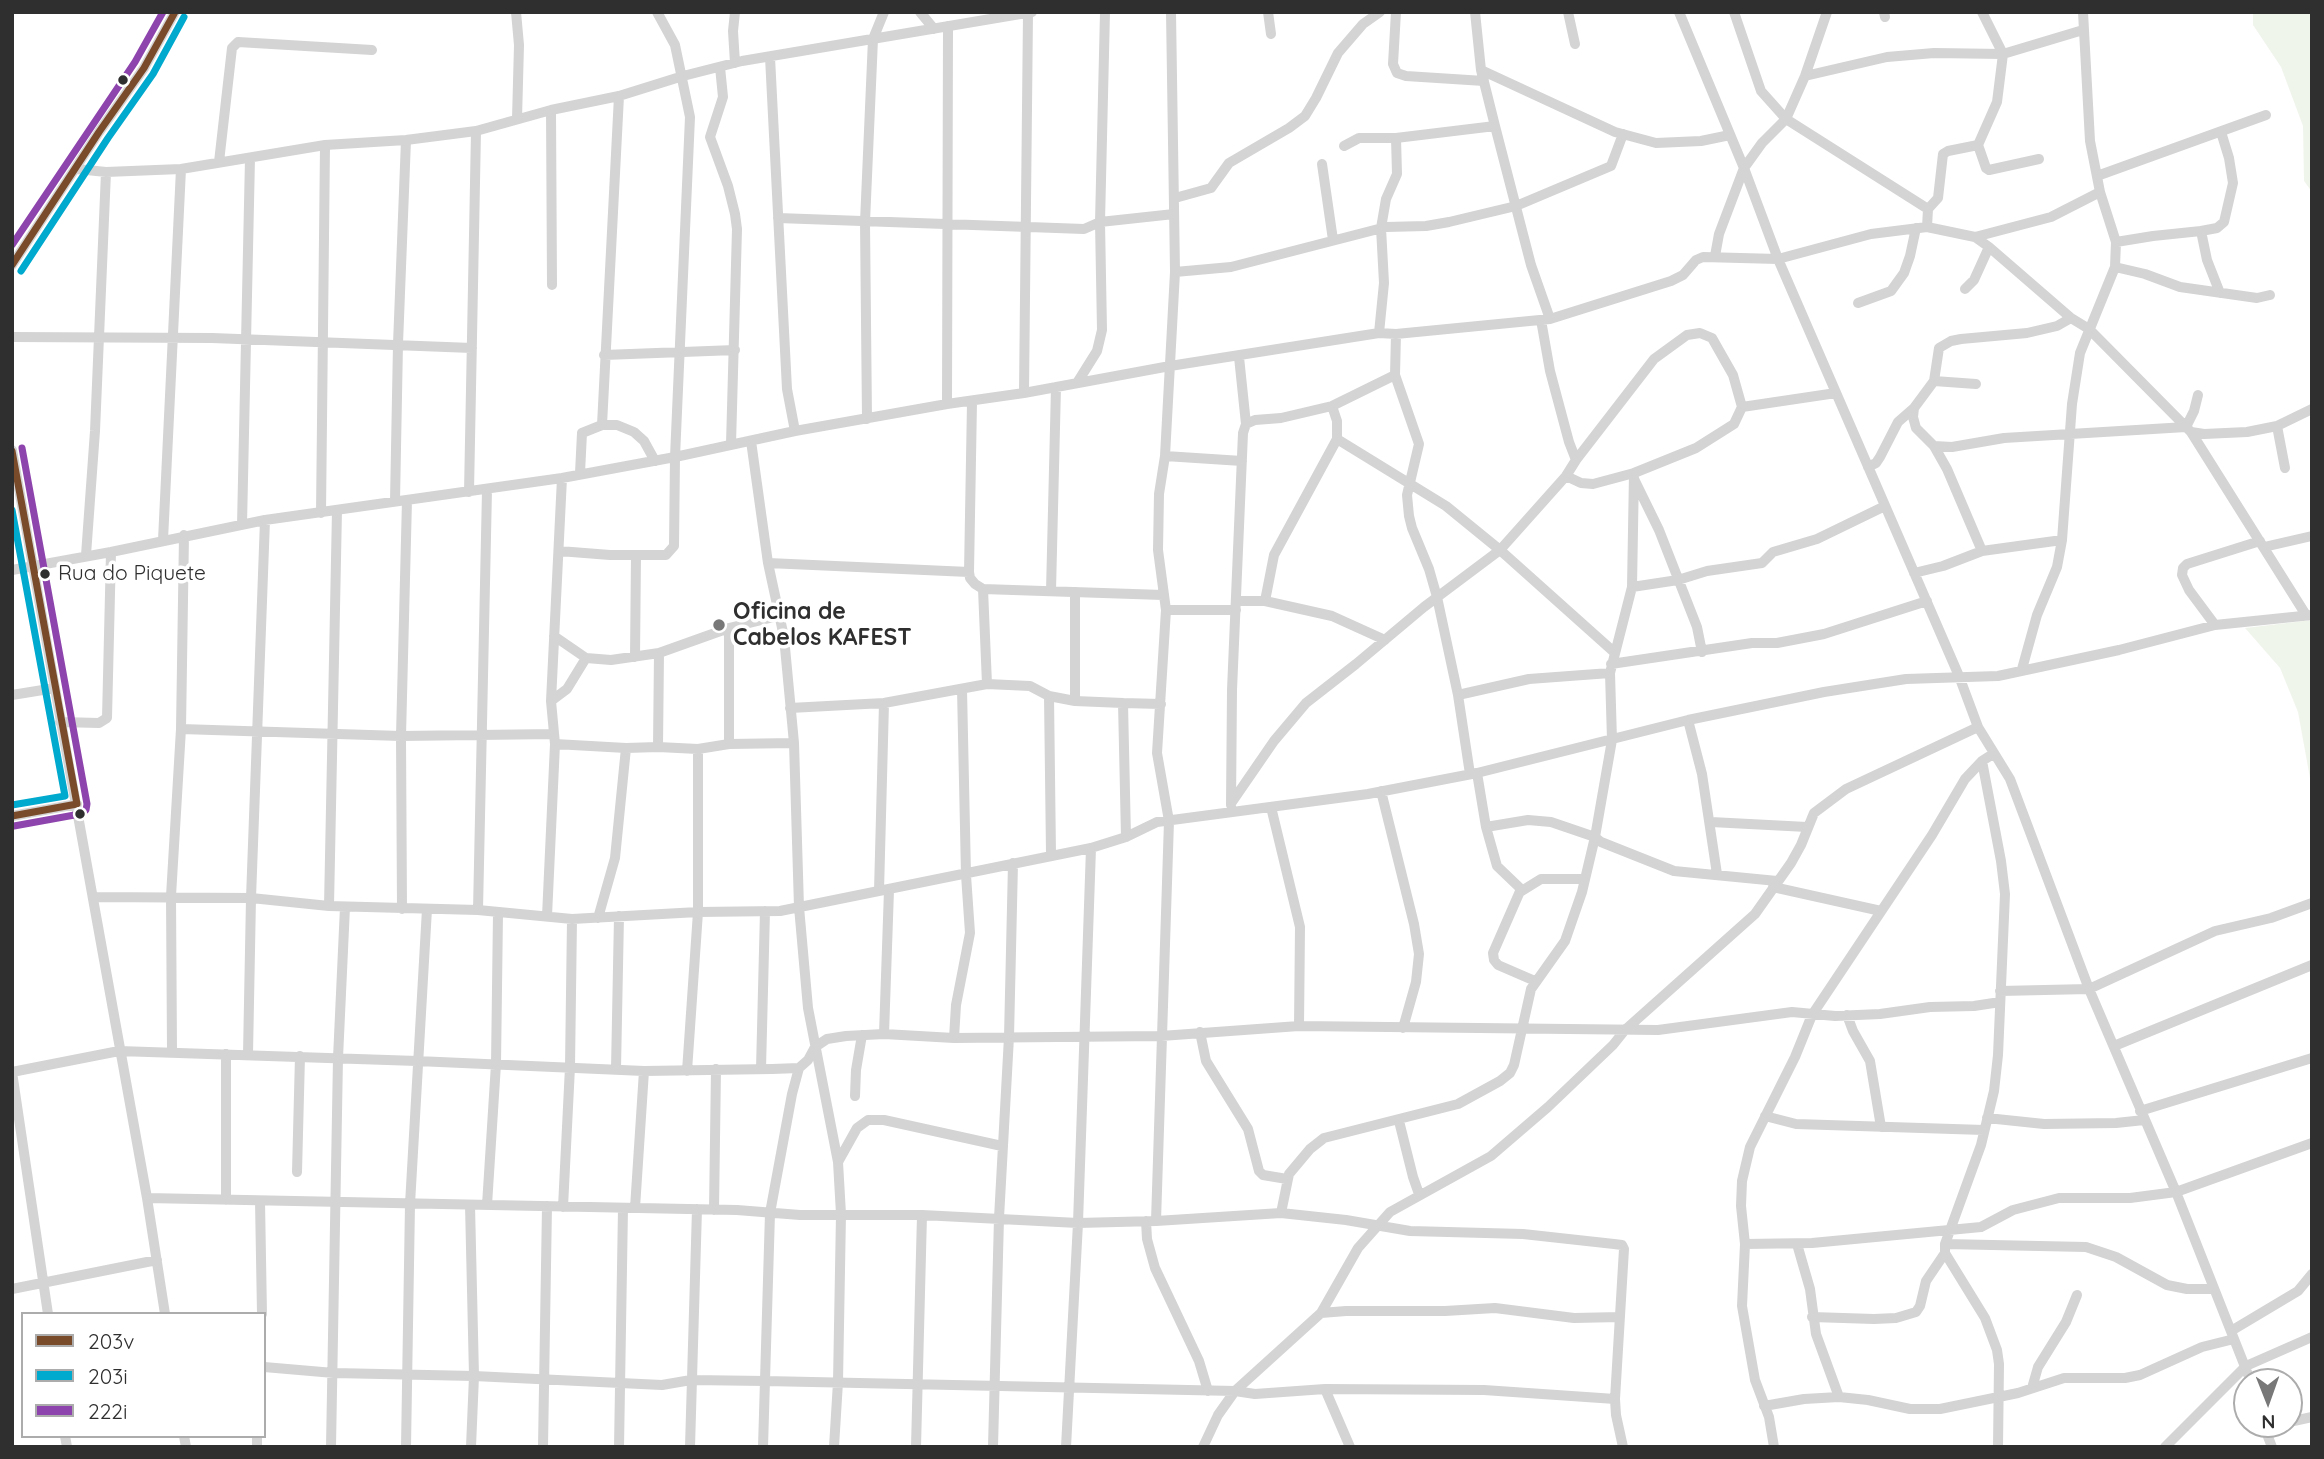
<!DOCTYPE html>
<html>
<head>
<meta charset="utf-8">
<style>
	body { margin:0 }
	#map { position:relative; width:2324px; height:1459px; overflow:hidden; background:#fff; font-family:Quicksand,sans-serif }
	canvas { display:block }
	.frame { position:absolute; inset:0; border:14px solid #2f2f2f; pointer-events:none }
	.legend { position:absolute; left:21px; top:1312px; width:245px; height:126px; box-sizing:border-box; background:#fff; border:2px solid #acacac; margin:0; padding:9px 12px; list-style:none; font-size:21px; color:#2f2f2f }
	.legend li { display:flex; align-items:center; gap:14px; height:35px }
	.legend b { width:35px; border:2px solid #acacac }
	.north { position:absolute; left:2233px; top:1368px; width:70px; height:70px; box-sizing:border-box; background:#fff; border:2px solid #acacac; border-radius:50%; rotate:179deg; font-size:19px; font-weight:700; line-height:28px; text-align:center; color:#2f2f2f }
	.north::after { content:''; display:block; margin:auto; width:24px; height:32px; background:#787878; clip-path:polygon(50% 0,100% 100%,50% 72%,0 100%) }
</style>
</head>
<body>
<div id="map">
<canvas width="2324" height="1459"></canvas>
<div class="frame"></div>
<ul class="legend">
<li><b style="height:9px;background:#7a4b2a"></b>203v</li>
<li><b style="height:9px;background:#00a9ce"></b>203i</li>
<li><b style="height:9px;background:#8e44ad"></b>222i</li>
</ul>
<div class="north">N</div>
</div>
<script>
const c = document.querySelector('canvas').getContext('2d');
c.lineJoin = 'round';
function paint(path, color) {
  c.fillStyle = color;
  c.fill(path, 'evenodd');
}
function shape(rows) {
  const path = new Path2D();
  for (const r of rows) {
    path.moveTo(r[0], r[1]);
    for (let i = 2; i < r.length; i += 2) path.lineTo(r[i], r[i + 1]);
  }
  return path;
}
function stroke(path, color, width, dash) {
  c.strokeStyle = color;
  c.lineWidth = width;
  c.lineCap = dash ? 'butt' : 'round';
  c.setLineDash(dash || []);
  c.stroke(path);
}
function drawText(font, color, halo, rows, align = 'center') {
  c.font = font + ' Quicksand,sans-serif';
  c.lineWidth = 7;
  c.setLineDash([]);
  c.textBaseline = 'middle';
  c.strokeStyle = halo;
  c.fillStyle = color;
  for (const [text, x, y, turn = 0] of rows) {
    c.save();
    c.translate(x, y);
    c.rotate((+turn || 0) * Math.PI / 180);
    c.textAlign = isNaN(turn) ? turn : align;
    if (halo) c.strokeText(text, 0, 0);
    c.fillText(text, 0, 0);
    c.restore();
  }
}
paint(shape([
	[2253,12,2312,12,2312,192,2304,181,2303,126,2281,67,2253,25],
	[2312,620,2312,789,2298,712,2280,668,2245,628]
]), '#f0f5ec');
stroke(shape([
	[516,12,519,45,517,119],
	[920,12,934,29],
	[1268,12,1271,34],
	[1396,12,1393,64,1397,73,1406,76,1484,81],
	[1475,12,1481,70,1495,126,1531,265,1550,319],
	[1568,12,1575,44],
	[1679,12,1744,168,1719,234,1715,256],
	[1734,12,1761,91,1786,119,1928,209,1927,227,1975,237,1989,247,2071,318,2089,329,2191,432,2306,615],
	[1827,12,1805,76,1786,119,1762,143,1744,168,1778,259,1959,676,1978,727,2010,779,2089,989,2176,1192,2251,1382],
	[1884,12,1885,17],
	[770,57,787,389,795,431],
	[735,63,733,31,735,12],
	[720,67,723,97,710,137,728,186,735,214,737,229,731,444],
	[1481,70,1615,132,1656,143,1701,141,1730,135],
	[1805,76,1887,57,1934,53,2003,54,2083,30],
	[551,110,552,285],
	[1978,145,1986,168,1989,170,2039,159],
	[1344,146,1359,138,1396,138,1495,126],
	[219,162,232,48,238,42,372,50],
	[1322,164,1333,240],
	[77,169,106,172,181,169,325,145,406,140,476,131,551,110,619,96,683,76,742,61,1032,12],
	[2097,176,2266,115],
	[1175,198,1211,188,1229,163,1289,128,1305,116,1316,98,1338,53,1363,24,1380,12],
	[1928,209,1938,198,1943,154,1948,151,1978,145,1997,102,2003,54,1982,12],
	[778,218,1084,229,1100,222,1174,214],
	[2201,231,2207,260,2220,293],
	[1975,237,2051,217,2100,192],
	[2116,242,2153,236,2201,231,2217,228,2224,222,2233,183,2229,158,2221,132],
	[12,265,99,132,144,68,175,12],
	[2115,267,2145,274,2180,287,2257,298,2270,295],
	[1175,272,1231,267,1386,227,1426,226,1449,222,1516,206,1611,166,1623,134],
	[1965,289,1974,280,1989,247],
	[1858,303,1891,291,1904,273,1910,256,1916,228],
	[1541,320,1550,371,1569,442,1576,460],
	[1379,333,1384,283,1381,228,1386,199,1397,174,1396,138],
	[1396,334,1395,375,1419,444,1407,495,1409,516,1412,528,1429,569,1437,597,1458,695,1470,774],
	[12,337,212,338,472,348],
	[604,355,735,350],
	[1239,357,1246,424],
	[1934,381,1976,384],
	[1077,383,1097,351,1102,330,1100,222,1105,12],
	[1024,393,1028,13],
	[972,402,969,572,970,578,975,584,983,589,1163,595],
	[947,404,948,26],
	[1742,407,1836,393],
	[1914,408,1913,417,1916,428,1934,446,1952,447,2004,438,2186,427,2194,411,2198,395],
	[867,419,865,222,873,39,884,12],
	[602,425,617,425,634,432,644,441,655,461],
	[2277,426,2285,468],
	[2191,432,2204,434,2247,432,2277,426,2312,409],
	[1337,439,1446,506,1500,550,1614,652],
	[751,441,768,563,784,637,794,743,799,907,808,1008,838,1162,841,1214,838,1382,834,1447],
	[1934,446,1947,469,1982,551],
	[12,450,147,1198,165,1314],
	[1165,456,1242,461],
	[1868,467,1876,463,1880,457,1898,422,1914,408,1934,381,1939,348,1951,341,1961,339,2027,333,2057,326,2071,318],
	[580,473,582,433,602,425,619,96],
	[1634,479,1659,530,1697,627,1702,652],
	[469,492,476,131],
	[395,501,398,344,406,140],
	[321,513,325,145],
	[242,525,250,158],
	[163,540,181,169],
	[2264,547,2312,536],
	[559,551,610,555,666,555,674,546,675,457,690,117,675,45,657,12],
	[86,555,95,431,106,172],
	[768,563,969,572],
	[12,570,111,552,265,520,562,478,675,457,795,431,947,404,1024,393,1170,366,1379,333,1396,334,1550,319,1671,281,1683,275,1696,260,1703,257,1778,259,1871,234,1927,227],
	[1914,573,1943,566,1982,551,2062,540],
	[1632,587,1678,580,1707,571,1762,563,1773,552,1817,539,1885,506],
	[983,589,987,684],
	[1051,591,1056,387],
	[1236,601,1265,601,1332,616,1385,640],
	[1265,601,1274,555,1337,439,1337,421,1332,406],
	[1166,610,1236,610],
	[2215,625,2189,590,2182,575,2183,568,2187,564,2260,541],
	[554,636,586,658],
	[635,657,636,555],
	[1611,664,1752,643,1777,643,1824,634,1927,601],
	[2022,669,2037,615,2057,567,2062,540,2072,404,2080,353,2115,267,2116,242,2100,192,2090,141,2083,12],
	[12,695,55,688],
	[1458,695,1529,679,1610,673],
	[1049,696,1051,854],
	[551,701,567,689,586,658,611,660,659,653,729,628,778,616],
	[1075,701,1075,592],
	[1123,703,1161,704],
	[790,708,884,703,987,684,1030,686,1049,696,1075,701,1123,703,1126,837],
	[1688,720,1702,774,1717,874],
	[60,722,99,723,107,718,111,552],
	[181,729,401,736,554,734],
	[555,744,626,748,658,747,698,749,729,744,794,743],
	[729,744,729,628],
	[658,747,659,653],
	[1982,761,2001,861,2005,894,1998,1055,1994,1091,1981,1145,1945,1244,1945,1253,1985,1318,1997,1350,1999,1364,1998,1447],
	[1477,773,1486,827,1497,866,1521,889,1493,953,1494,960,1498,965,1535,981],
	[1381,791,1414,924,1419,954,1416,982,1403,1028],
	[1232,802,1274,741,1306,703,1356,664,1424,607,1500,550,1566,476,1576,460,1654,359,1687,335,1700,333,1712,338,1733,375,1742,407,1734,424,1696,448,1634,473,1593,484,1581,483,1566,476],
	[1231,805,1232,690,1243,433,1246,424,1255,420,1281,418,1332,406,1395,375],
	[1271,807,1300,927,1299,1026],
	[12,816,77,804],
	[1711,822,1807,827],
	[1486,827,1528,820,1551,822,1595,837,1601,842,1674,871,1777,881],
	[1773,887,1881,911],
	[879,891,884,703],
	[1520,892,1541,879,1585,879],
	[93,897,251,898,329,906,478,910,572,919,698,912,780,911,1091,848,1126,837,1157,822,1368,794,1477,773,1688,720,1824,692,1906,679,1998,676,2119,650,2215,625,2312,615],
	[329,906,337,510],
	[402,909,401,736,407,500],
	[478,910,487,490],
	[547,916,555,744,551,701,562,478],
	[598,918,615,858,626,748],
	[2000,991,2089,989,2215,931,2271,918,2312,903],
	[1847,1015,1853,1031,1870,1061,1881,1127],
	[1200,1032,1206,1061,1248,1129,1259,1171,1263,1175,1287,1179],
	[884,1034,889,890],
	[954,1038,956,1005,970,933,966,875,962,689],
	[2114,1046,2312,965],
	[172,1052,171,896,181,729,184,535],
	[248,1054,251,898,265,520],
	[616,1069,619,916],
	[761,1069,765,911],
	[687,1071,698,912,698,749],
	[12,1072,119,1051,417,1061,644,1071,772,1069,799,1068,808,1060,815,1047,827,1039,846,1036,884,1034,954,1038,1161,1036,1299,1026,1658,1030,1792,1012,1835,1016,1880,1014,1930,1007,1974,1006,2000,1002],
	[12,1072,48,1314],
	[855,1096,856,1070,862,1035],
	[2140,1111,2312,1058],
	[1765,1116,1796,1124,1984,1130],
	[1987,1118,2044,1124,2116,1123,2144,1120],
	[1399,1121,1413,1177,1419,1194],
	[838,1162,857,1128,868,1120,884,1120,1002,1146],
	[297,1172,300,1056],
	[147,1198,737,1210,800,1215,922,1215,1078,1223,1156,1221,1281,1213,1346,1220,1410,1231,1523,1234,1614,1244,1622,1245,1624,1249,1615,1399,1616,1415,1623,1447],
	[226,1200,226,1054],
	[260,1201,262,1314],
	[470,1205,474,1376,471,1447],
	[487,1205,496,1064,498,913],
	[563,1207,570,1067,572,919],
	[635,1208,644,1071],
	[714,1210,716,1069],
	[1281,1213,1289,1174,1310,1149,1324,1138,1458,1104,1500,1081,1510,1073,1514,1065,1531,989,1565,941,1582,892,1595,837,1612,740,1610,673,1632,587,1634,473],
	[1146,1221,1147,1239,1155,1268,1199,1361,1208,1391],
	[1156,1221,1169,821,1157,753,1166,610,1158,550,1159,494,1165,456,1175,272,1171,12],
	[1745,1244,1812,1243,1981,1227,2013,1210,2059,1198,2130,1198,2176,1192,2312,1143],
	[1797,1244,1810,1289,1816,1334,1839,1397],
	[1945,1244,2086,1247,2116,1257,2167,1285,2187,1289,2214,1289],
	[12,1289,157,1260],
	[1321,1313,1346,1311,1445,1311,1495,1308,1574,1318,1620,1317],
	[1812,1317,1874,1319,1896,1318,1916,1312,1920,1306,1926,1281,1945,1253],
	[2231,1331,2298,1291,2312,1274],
	[264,1367,334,1373,474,1376,662,1385,691,1380,765,1381,1235,1391,1255,1394,1325,1389,1484,1390,1615,1399],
	[2032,1388,2038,1367,2066,1322,2077,1295],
	[1325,1389,1350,1447],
	[1764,1406,1804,1399,1839,1397,1868,1400,1910,1409,1940,1409,2018,1393,2064,1378,2125,1378,2140,1375,2202,1347,2234,1339],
	[2289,1422,2312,1417],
	[2263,1424,2272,1447],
	[2265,1430,2283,1424],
	[65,1436,67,1447],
	[184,1436,186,1447],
	[257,1447,257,1436],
	[331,1447,338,1058,345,907],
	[406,1447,410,1204,427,909],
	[543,1447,547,1206],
	[619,1447,623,1208],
	[690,1447,697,1209],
	[763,1447,770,1213,792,1094,799,1068],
	[916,1447,922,1215],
	[993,1447,999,1218,1009,1037,1013,863],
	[1066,1447,1078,1223,1091,848],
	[1203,1447,1218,1415,1235,1391,1321,1313,1358,1248,1390,1212,1491,1156,1548,1107,1613,1045,1625,1030,1755,914,1791,863,1801,845,1814,813,1846,789,1978,727],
	[1774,1447,1769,1417,1755,1380,1742,1306,1745,1244,1741,1206,1742,1181,1750,1147,1795,1057,1812,1015,1932,835,1965,779,1982,761,1993,754],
	[2165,1447,2246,1366,2312,1337]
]), '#d4d4d4', 10);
stroke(shape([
	[12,265,99,132,144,68,175,12],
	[12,451,77,804,12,816]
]), '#7a4b2a', 7);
stroke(shape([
	[21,271,108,138,153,74,184,17],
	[12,510,65,796,12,805]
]), '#00a9ce', 7);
stroke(shape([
	[12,245,135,62,163,12],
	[14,826,80,814,86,810,87,804,22,448]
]), '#8e44ad', 7);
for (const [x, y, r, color] of [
	[123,80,6,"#2f2f2f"],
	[45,574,6,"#2f2f2f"],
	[719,625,7,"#787878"],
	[80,814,6,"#2f2f2f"]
]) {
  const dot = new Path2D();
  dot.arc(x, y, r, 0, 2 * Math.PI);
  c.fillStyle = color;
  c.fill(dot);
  stroke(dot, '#fff', 2.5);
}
drawText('21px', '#2f2f2f', '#fff', [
	["Rua do Piquete",58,574]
], 'left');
drawText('bold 23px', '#2f2f2f', '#fff', [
	["Oficina de",733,612],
	["Cabelos KAFEST",733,638]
], 'left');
</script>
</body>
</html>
